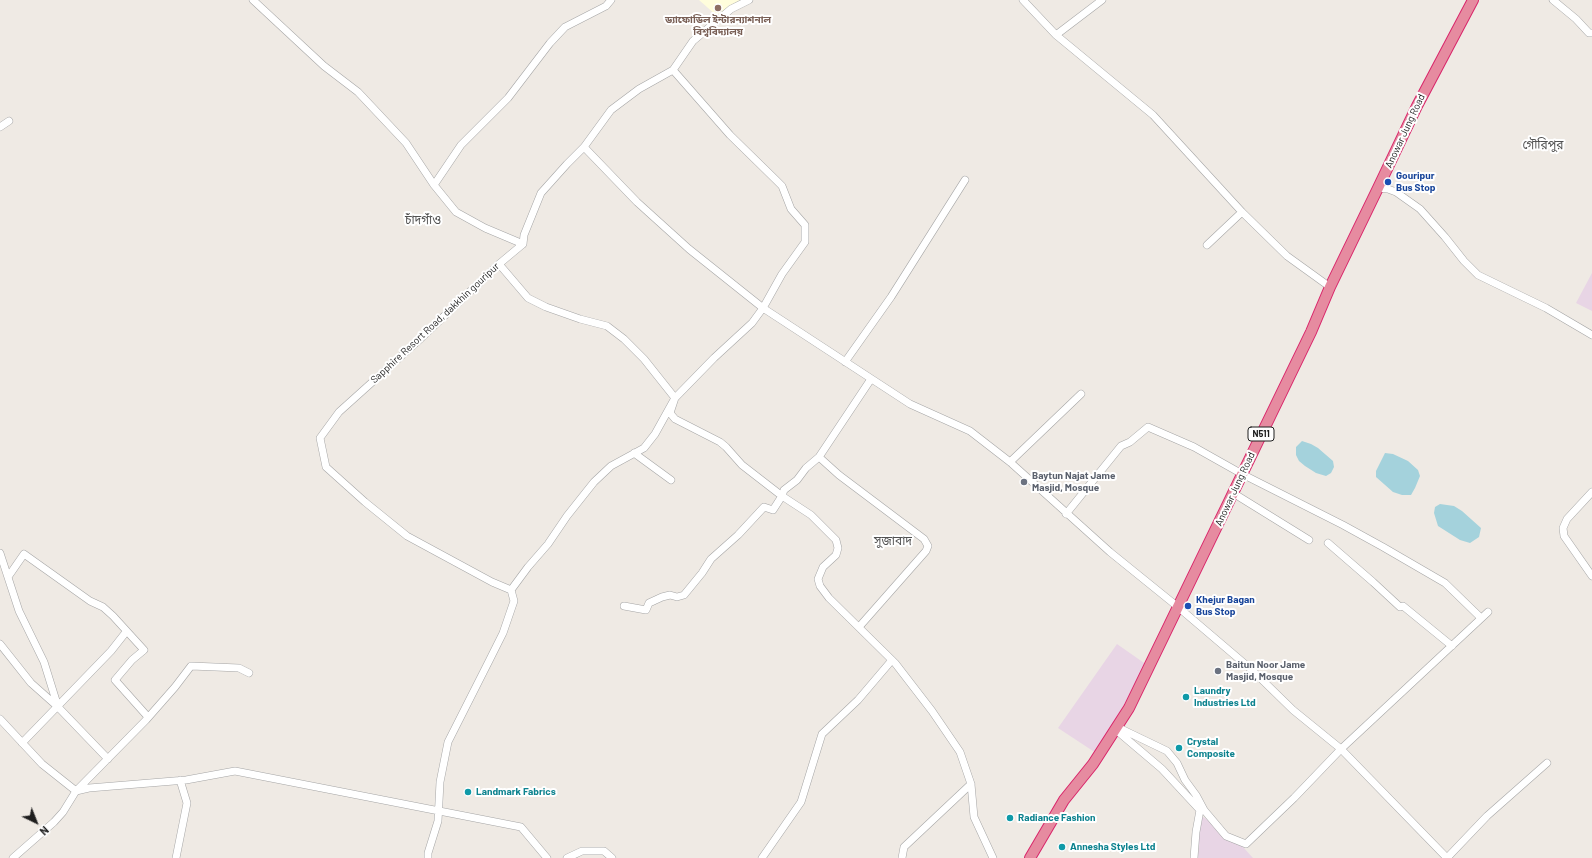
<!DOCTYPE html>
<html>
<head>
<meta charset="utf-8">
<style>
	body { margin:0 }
	#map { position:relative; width:1592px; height:858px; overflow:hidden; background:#efeae4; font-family:Barlow,sans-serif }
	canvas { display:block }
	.north { position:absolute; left:16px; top:802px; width:40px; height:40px; -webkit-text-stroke:3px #fff; paint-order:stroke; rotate:137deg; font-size:11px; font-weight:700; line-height:16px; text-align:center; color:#1e1e1e }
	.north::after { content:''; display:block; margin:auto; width:14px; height:18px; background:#1e1e1e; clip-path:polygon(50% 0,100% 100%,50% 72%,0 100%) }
</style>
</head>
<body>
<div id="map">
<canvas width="1592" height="858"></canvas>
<div class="north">N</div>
</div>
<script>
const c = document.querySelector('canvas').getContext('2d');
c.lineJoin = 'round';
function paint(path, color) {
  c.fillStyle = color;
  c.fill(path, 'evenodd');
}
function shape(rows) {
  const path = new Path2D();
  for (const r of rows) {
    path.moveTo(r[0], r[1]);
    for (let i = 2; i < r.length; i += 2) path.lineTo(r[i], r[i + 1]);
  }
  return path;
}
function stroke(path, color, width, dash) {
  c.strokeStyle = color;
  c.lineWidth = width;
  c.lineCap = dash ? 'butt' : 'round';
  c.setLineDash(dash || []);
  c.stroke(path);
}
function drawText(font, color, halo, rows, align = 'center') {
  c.font = font + ' Barlow,"Noto Sans Bengali",sans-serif';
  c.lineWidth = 4;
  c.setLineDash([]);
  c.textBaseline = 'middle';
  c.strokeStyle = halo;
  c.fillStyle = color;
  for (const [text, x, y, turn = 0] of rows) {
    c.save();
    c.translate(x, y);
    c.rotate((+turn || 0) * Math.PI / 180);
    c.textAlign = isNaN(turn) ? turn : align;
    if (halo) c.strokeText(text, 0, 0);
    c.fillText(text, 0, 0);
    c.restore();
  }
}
paint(shape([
	[1592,273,1592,311,1576,303],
	[1117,644,1147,665,1096,753,1058,728],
	[1200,815,1233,836,1253,858,1198,858]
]), '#e8d5e5');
paint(shape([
	[699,0,741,0,716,15]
]), '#fffddc');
paint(shape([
	[1302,441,1311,444,1318,448,1333,461,1334,467,1331,473,1326,476,1316,473,1305,466,1299,461,1296,455,1296,447],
	[1385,453,1393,454,1408,461,1418,470,1420,476,1415,488,1411,495,1402,495,1393,492,1376,477,1376,471],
	[1440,504,1454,506,1462,511,1481,528,1479,537,1470,543,1460,540,1438,526,1434,513,1435,507]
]), '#a4d2dc');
const minor = shape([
	[253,0,324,66,358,92,406,143,434,185,456,212,485,228,523,244],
	[1023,0,1056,35,1153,115,1242,212,1287,256,1330,287],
	[1553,0,1576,19,1589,33,1592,33],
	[1056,35,1102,0],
	[0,127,9,121],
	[584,147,637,202,689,249,763,308,782,274,805,242,805,225,791,209,782,186,776,180,730,135,673,70],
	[434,185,461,145,508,98,550,43,565,27,606,6,611,0],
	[1378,188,1388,189,1396,192,1420,209,1445,237,1464,261,1478,275,1546,308,1592,335],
	[1207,245,1242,212],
	[499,264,528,298,546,307,580,319,607,326,624,339,644,359,675,398,670,413,675,419,720,442,726,447,742,465,782,496,811,515,836,540,838,548,836,555,823,567,818,579,820,586,829,598,895,663,932,711,960,752,971,784,974,817,993,858],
	[845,362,891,297,965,180],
	[634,453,671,480],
	[1010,462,1081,394],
	[1592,492,1567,519,1563,528,1564,536,1592,576],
	[1233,493,1309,540],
	[1066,514,1121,446,1130,442,1148,427,1194,447,1242,474,1343,525,1383,547,1445,583,1481,618],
	[1328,543,1373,582,1400,607,1403,606,1452,646],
	[0,553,19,611,44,662,58,707],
	[8,577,24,554,90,601,103,607,113,616,144,650,132,660,115,680,148,717],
	[511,590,528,567,548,544,567,516,594,482,611,466,644,448,655,434,675,398,714,358,752,323,763,308,910,404,970,431,1010,462,1110,552,1178,607,1252,670,1293,710,1341,749,1447,858],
	[624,606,646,610,649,603,662,597,670,595,677,597,684,595,702,573,711,559,738,535,764,507,773,510,782,496,784,490,797,480,806,468,819,457],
	[859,627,926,551,928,546,924,539,839,475,819,457,871,379],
	[0,644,31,683,58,707,108,759],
	[0,719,42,764,76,791,89,788,186,780,235,771,521,827,547,858],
	[1117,727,1167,751,1177,763,1185,780,1196,795,1204,810,1226,836,1246,844,1294,798,1341,749,1488,612],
	[1116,730,1162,769,1200,810,1196,832,1194,858],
	[22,743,111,651,126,632],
	[13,858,54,822,63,812,76,791,146,720,175,687,191,666,239,668,249,673],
	[176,858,187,803,180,780],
	[428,858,428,853,438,821,440,782,448,742,490,659,503,633,514,601,511,590,492,582,407,536,365,502,326,467,320,438,339,412,419,340,499,264,523,244,524,235,541,193,567,164,584,147,611,110,639,89,673,70,693,41,731,9,749,0],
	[567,858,582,851,604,851,612,858],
	[762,858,801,802,822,734,858,700,892,660],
	[902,858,904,847,971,784],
	[1447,858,1487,816,1547,763]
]);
const highway = shape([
	[1030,858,1064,800,1093,764,1129,708,1311,332,1330,287,1378,188,1417,106,1473,0]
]);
stroke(minor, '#a5a5a5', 8);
stroke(highway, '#d9256a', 12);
stroke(minor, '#fff', 7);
stroke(highway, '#e68ba0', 10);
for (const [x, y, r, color] of [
	[718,8,4,"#8d6e63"],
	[1388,182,4,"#1a4fb4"],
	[1024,482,4,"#6b7280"],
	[1188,606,4,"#1a4fb4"],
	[1218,671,4,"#6b7280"],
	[1186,697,4,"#0f9aa8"],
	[1179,748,4,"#0f9aa8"],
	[468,792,4,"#0f9aa8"],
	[1010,818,4,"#0f9aa8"],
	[1062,847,4,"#0f9aa8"]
]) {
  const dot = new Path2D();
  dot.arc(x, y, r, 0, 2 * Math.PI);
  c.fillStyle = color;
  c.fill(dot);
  stroke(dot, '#fff', 1.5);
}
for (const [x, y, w] of [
	[1261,434,26]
]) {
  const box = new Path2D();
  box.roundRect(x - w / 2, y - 7, w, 14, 3);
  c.fillStyle = '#fff';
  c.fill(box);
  stroke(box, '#1e1e1e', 1);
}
drawText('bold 9px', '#1e1e1e', null, [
	["N511",1261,434]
]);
drawText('bold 10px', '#785e54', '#fff', [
	["ড্যাফোডিল ইন্টারন্যাশনাল",718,20],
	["বিশ্ববিদ্যালয়",718,32]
]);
drawText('10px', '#1e1e1e', '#fff', [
	["Anowar Jung Road",1405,131,-65],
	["Sapphire Resort Road, dakkhin gouripur",435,323,-43],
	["Anowar Jung Road",1235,489,-65]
]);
drawText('bold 10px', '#164399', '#fff', [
	["Gouripur",1396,176],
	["Bus Stop",1396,188],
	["Khejur Bagan",1196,600],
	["Bus Stop",1196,612]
], 'left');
drawText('bold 10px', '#5b616d', '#fff', [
	["Baytun Najat Jame",1032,476],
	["Masjid, Mosque",1032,488],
	["Baitun Noor Jame",1226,665],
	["Masjid, Mosque",1226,677]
], 'left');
drawText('bold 10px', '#0d838f', '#fff', [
	["Laundry",1194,691],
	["Industries Ltd",1194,703],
	["Crystal",1187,742],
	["Composite",1187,754],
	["Landmark Fabrics",476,792],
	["Radiance Fashion",1018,818],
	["Annesha Styles Ltd",1070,847]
], 'left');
drawText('12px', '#515151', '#fff', [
	["গৌরিপুর",1543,145],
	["চাঁদগাঁও",423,220],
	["সুজাবাদ",893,541]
]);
</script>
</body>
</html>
